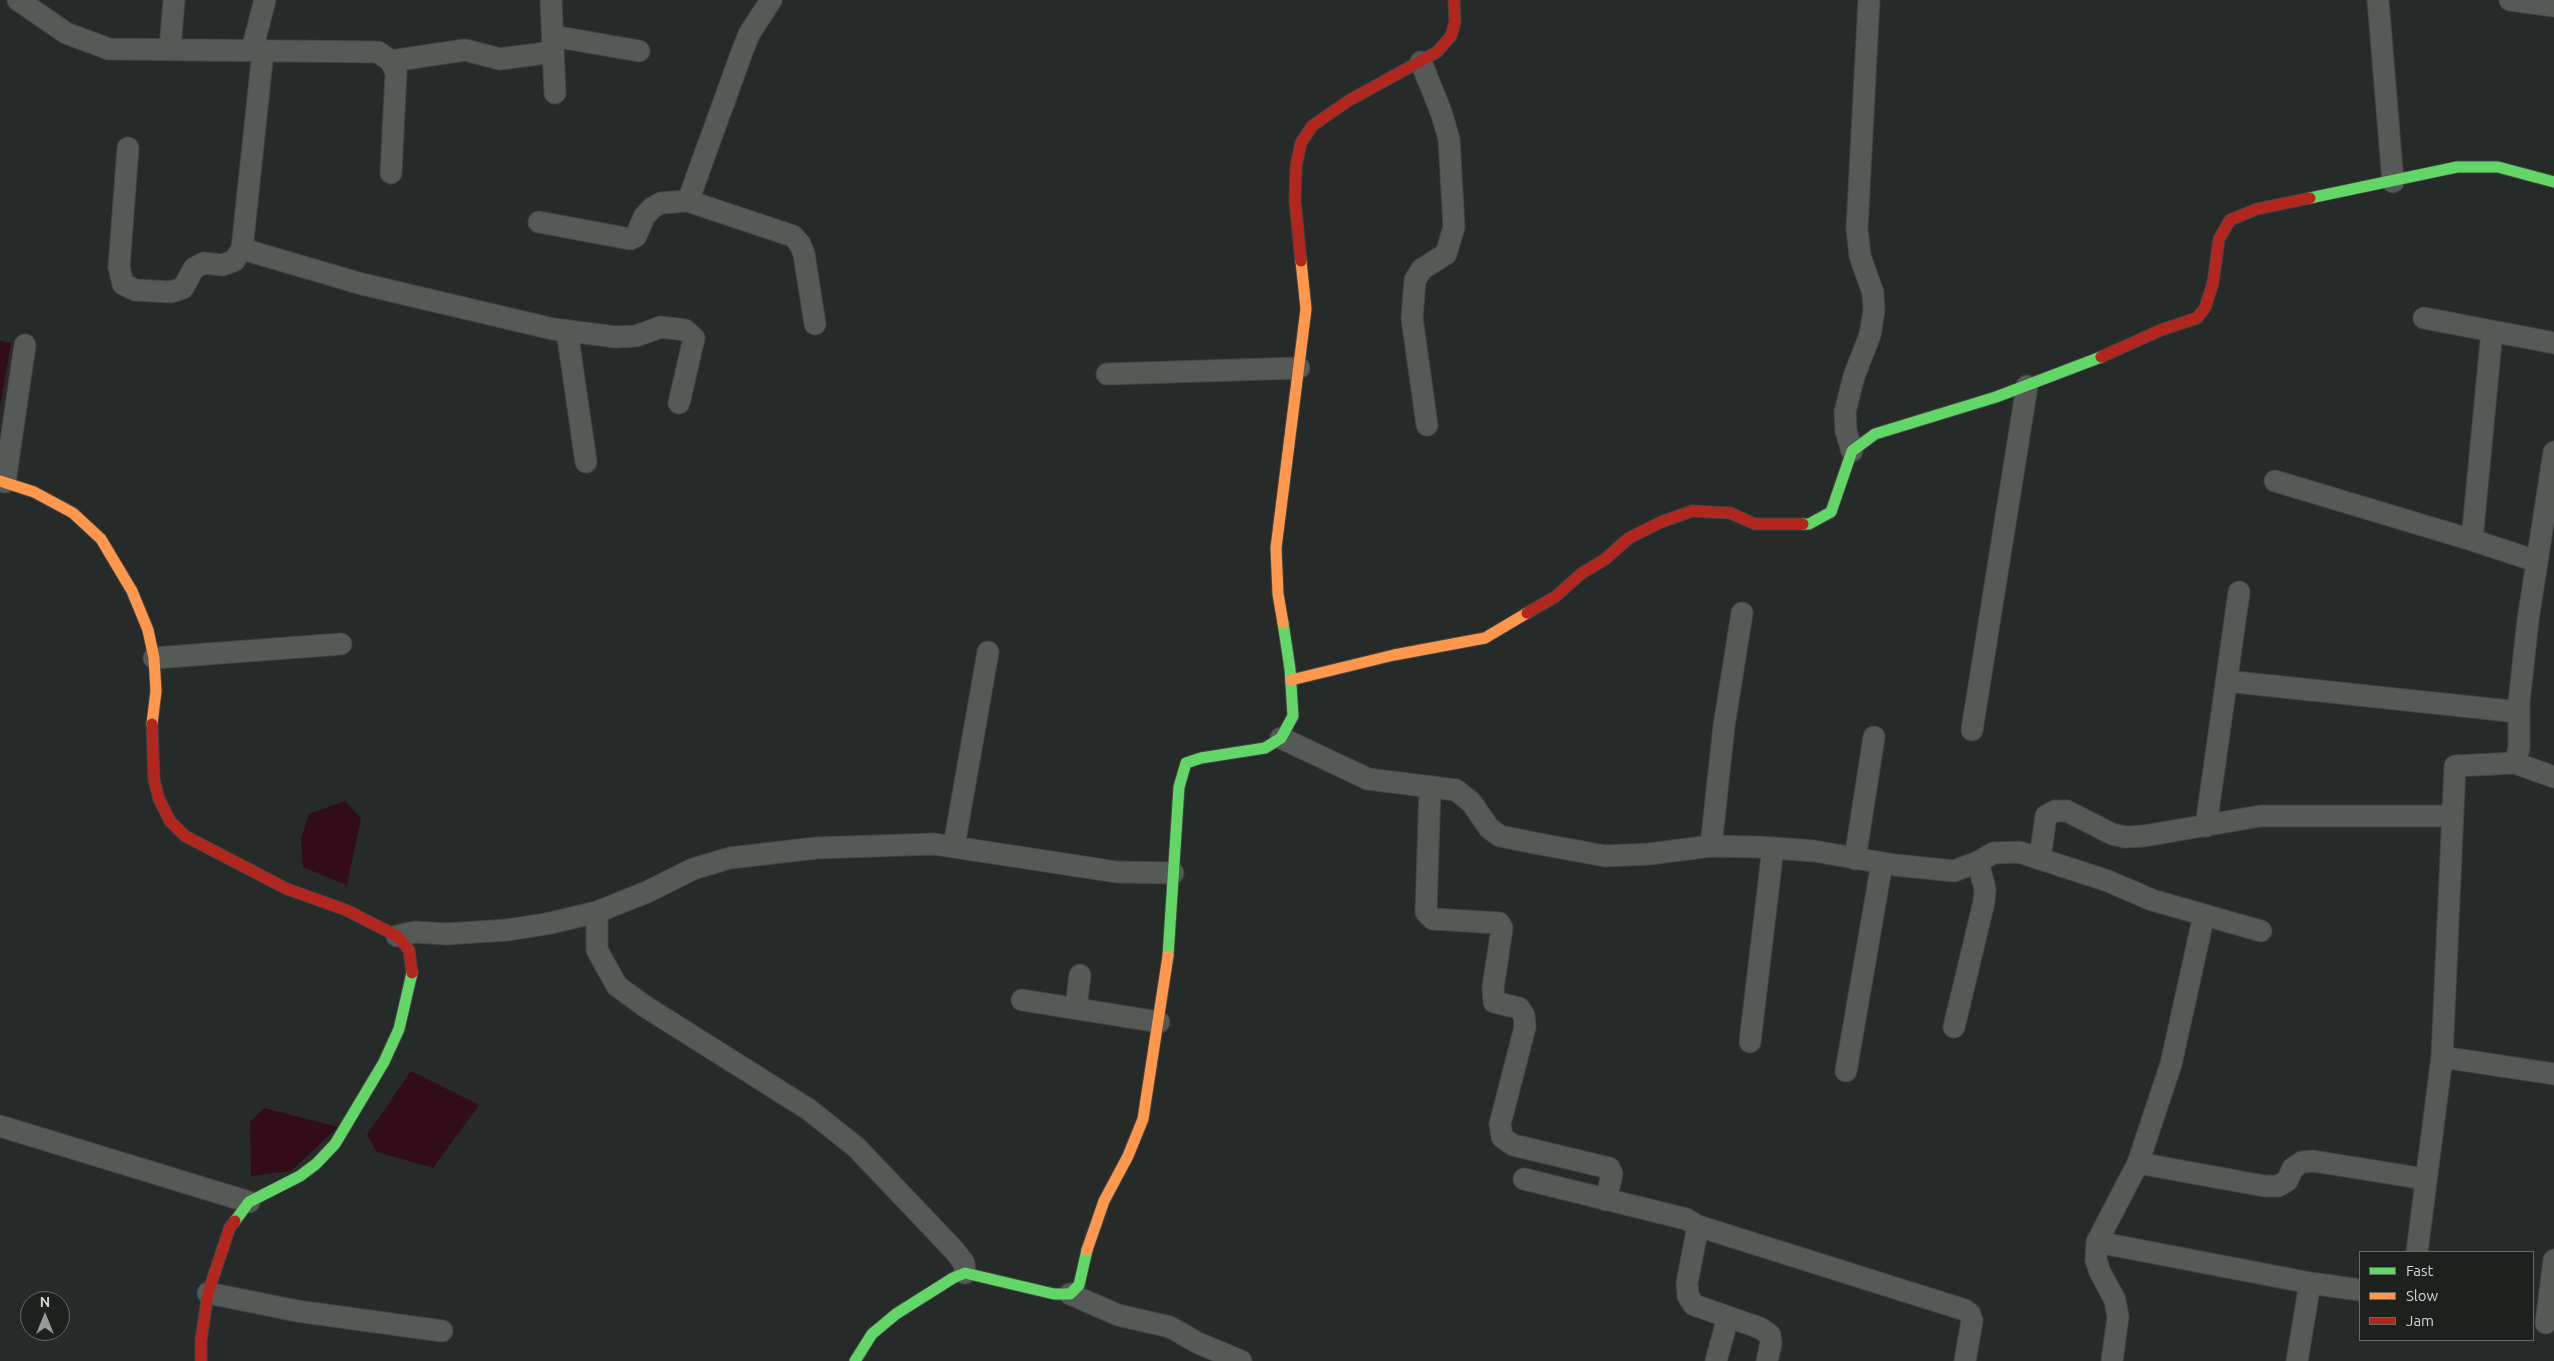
<!DOCTYPE html>
<html>
<head>
<meta charset="utf-8">
<style>
	body { margin:0 }
	#map { position:relative; width:2554px; height:1361px; overflow:hidden; background:#262a28; font-family:Ubuntu,sans-serif }
	canvas { display:block }
	.legend { position:absolute; left:2359px; top:1251px; width:175px; height:90px; box-sizing:border-box; background:#1c211e; border:1px solid #656967; margin:0; padding:6px 9px; list-style:none; font-size:15px; color:#d3d6d4 }
	.legend li { display:flex; align-items:center; gap:10px; height:25px }
	.legend b { width:25px; border:1px solid #656967 }
	.north { position:absolute; left:20px; top:1291px; width:50px; height:50px; box-sizing:border-box; background:#1c211e; border:1px solid #656967; border-radius:50%; rotate:0deg; font-size:14px; font-weight:700; line-height:20px; text-align:center; color:#d3d6d4 }
	.north::after { content:''; display:block; margin:auto; width:18px; height:22px; background:#969a98; clip-path:polygon(50% 0,100% 100%,50% 72%,0 100%) }
</style>
</head>
<body>
<div id="map">
<canvas width="2554" height="1361"></canvas>
<ul class="legend">
<li><b style="height:6px;background:#63d668"></b>Fast</li>
<li><b style="height:6px;background:#ff974d"></b>Slow</li>
<li><b style="height:6px;background:#b3261e"></b>Jam</li>
</ul>
<div class="north">N</div>
</div>
<script>
const c = document.querySelector('canvas').getContext('2d');
c.lineJoin = 'round';
function paint(path, color) {
  c.fillStyle = color;
  c.fill(path, 'evenodd');
}
function shape(rows) {
  const path = new Path2D();
  for (const r of rows) {
    path.moveTo(r[0], r[1]);
    for (let i = 2; i < r.length; i += 2) path.lineTo(r[i], r[i + 1]);
  }
  return path;
}
function stroke(path, color, width, dash) {
  c.strokeStyle = color;
  c.lineWidth = width;
  c.lineCap = dash ? 'butt' : 'round';
  c.setLineDash(dash || []);
  c.stroke(path);
}
paint(shape([
	[0,341,11,343,0,407],
	[345,801,361,818,347,885,303,867,301,839,309,814],
	[411,1071,479,1105,433,1168,377,1152,367,1135],
	[264,1108,338,1127,291,1171,251,1176,250,1122]
]), '#320c19');
const street = shape([
	[18,0,66,33,109,49,378,52,391,61,396,73,391,173],
	[551,0,555,93],
	[771,0,749,34,742,52,688,201,793,236,800,244,804,254,815,324],
	[2378,0,2393,182],
	[2510,0,2554,6],
	[553,36,639,51],
	[170,49,174,0],
	[252,50,265,0],
	[391,61,465,50,500,59,553,52],
	[1421,62,1441,112,1449,139,1454,227,1446,254,1422,269,1415,280,1412,318,1427,425],
	[128,148,119,267,123,284,135,290,171,292,183,288,194,268,204,263,222,265,234,261,242,249,263,51],
	[539,222,630,239,636,236,644,217,652,208,661,203,688,201],
	[242,249,362,284,553,329,616,337,636,336,661,327,685,330,694,338,679,403],
	[2424,318,2554,343],
	[567,331,586,462],
	[2492,331,2472,540,2536,561],
	[1107,374,1299,368],
	[1852,451,1846,431,1845,412,1854,376,1870,335,1874,311,1873,293,1860,256,1857,229,1869,0],
	[2275,481,2472,540],
	[5,482,25,345],
	[154,658,341,644],
	[2226,681,2519,712],
	[1972,730,2027,386],
	[1281,738,1368,779,1456,790,1471,802,1489,828,1500,836,1529,842,1605,856,1649,854,1711,846,1758,847,1814,851,1895,865,1954,871,1978,862,1993,853,2019,852,2108,881,2152,900,2261,931],
	[2515,763,2519,748,2519,702,2528,620,2554,452],
	[1430,787,1426,912,1433,919,1499,923,1502,928,1493,988,1494,1002,1519,1008,1524,1015,1525,1027,1500,1124,1502,1137,1513,1145,1609,1168,1612,1174,1606,1200],
	[2206,826,2239,592],
	[954,846,988,652],
	[1711,846,1724,726,1742,613],
	[2040,858,2046,816,2055,811,2067,811,2112,834,2125,837,2144,836,2260,816,2453,816],
	[1855,859,1874,737],
	[597,912,597,950,617,986,646,1007,808,1109,856,1147,954,1250,964,1263,965,1273],
	[397,936,415,932,446,934,507,930,546,924,597,912,647,892,693,869,730,858,816,848,934,844,1117,872,1173,873],
	[1022,1000,1159,1022],
	[1076,1007,1080,975],
	[1954,1027,1984,902,1985,889,1978,862],
	[1750,1042,1773,848],
	[2442,1057,2554,1074],
	[1846,1071,1882,863],
	[0,1126,249,1202],
	[2138,1163,2264,1186,2278,1186,2287,1181,2293,1168,2302,1162,2313,1161,2425,1179],
	[1524,1179,1686,1219,1698,1226,1965,1310,1970,1314,1972,1321,1965,1361],
	[1698,1226,1687,1283,1688,1296,1694,1305,1760,1328,1770,1335,1771,1343,1767,1361],
	[2097,1242,2310,1283,2360,1290],
	[2417,1252,2442,1057,2455,766,2515,763,2554,777],
	[208,1293,297,1311,442,1331],
	[1070,1294,1118,1315,1170,1327,1198,1343,1241,1361],
	[2546,1323,2554,1260],
	[1716,1361,1728,1317],
	[2112,1361,2118,1317,2115,1300,2100,1272,2096,1260,2097,1242,2138,1163,2171,1064,2204,915],
	[2297,1361,2310,1283]
]);
const fast = shape([
	[2310,198,2457,167,2498,167,2554,182],
	[1803,524,1809,524,1831,512,1852,451,1875,434,1996,397,2101,357],
	[1168,956,1179,787,1186,763,1201,758,1265,748,1281,738,1293,716,1290,669,1283,623],
	[235,1221,249,1202,300,1176,316,1164,335,1144,384,1062,399,1029,412,973],
	[855,1361,872,1334,896,1314,953,1278,965,1273,1054,1294,1070,1294,1079,1285,1087,1250]
]);
const slow = shape([
	[0,481,34,492,73,513,101,539,132,591,148,630,154,658,156,691,152,724],
	[1283,623,1278,594,1276,548,1306,309,1301,261],
	[1291,680,1394,655,1485,638,1527,613],
	[1087,1250,1104,1201,1128,1156,1143,1119,1168,956]
]);
const jam = shape([
	[1301,261,1295,201,1296,166,1301,143,1312,126,1348,101,1437,52,1451,36,1455,22,1454,0],
	[2101,357,2161,330,2197,318,2205,308,2213,283,2219,239,2230,220,2257,209,2310,198],
	[1527,613,1555,597,1582,573,1604,560,1629,538,1661,522,1692,511,1730,513,1755,524,1803,524],
	[152,724,154,780,159,799,170,821,185,836,287,889,346,910,397,936,409,950,412,973],
	[201,1361,201,1340,208,1293,230,1227,235,1221]
]);
stroke(street, '#434544', 23);
stroke(fast, '#434544', 13);
stroke(slow, '#434544', 13);
stroke(jam, '#434544', 13);
stroke(street, '#555a57', 21);
stroke(fast, '#63d668', 11);
stroke(slow, '#ff974d', 11);
stroke(jam, '#b3261e', 11);
</script>
</body>
</html>
